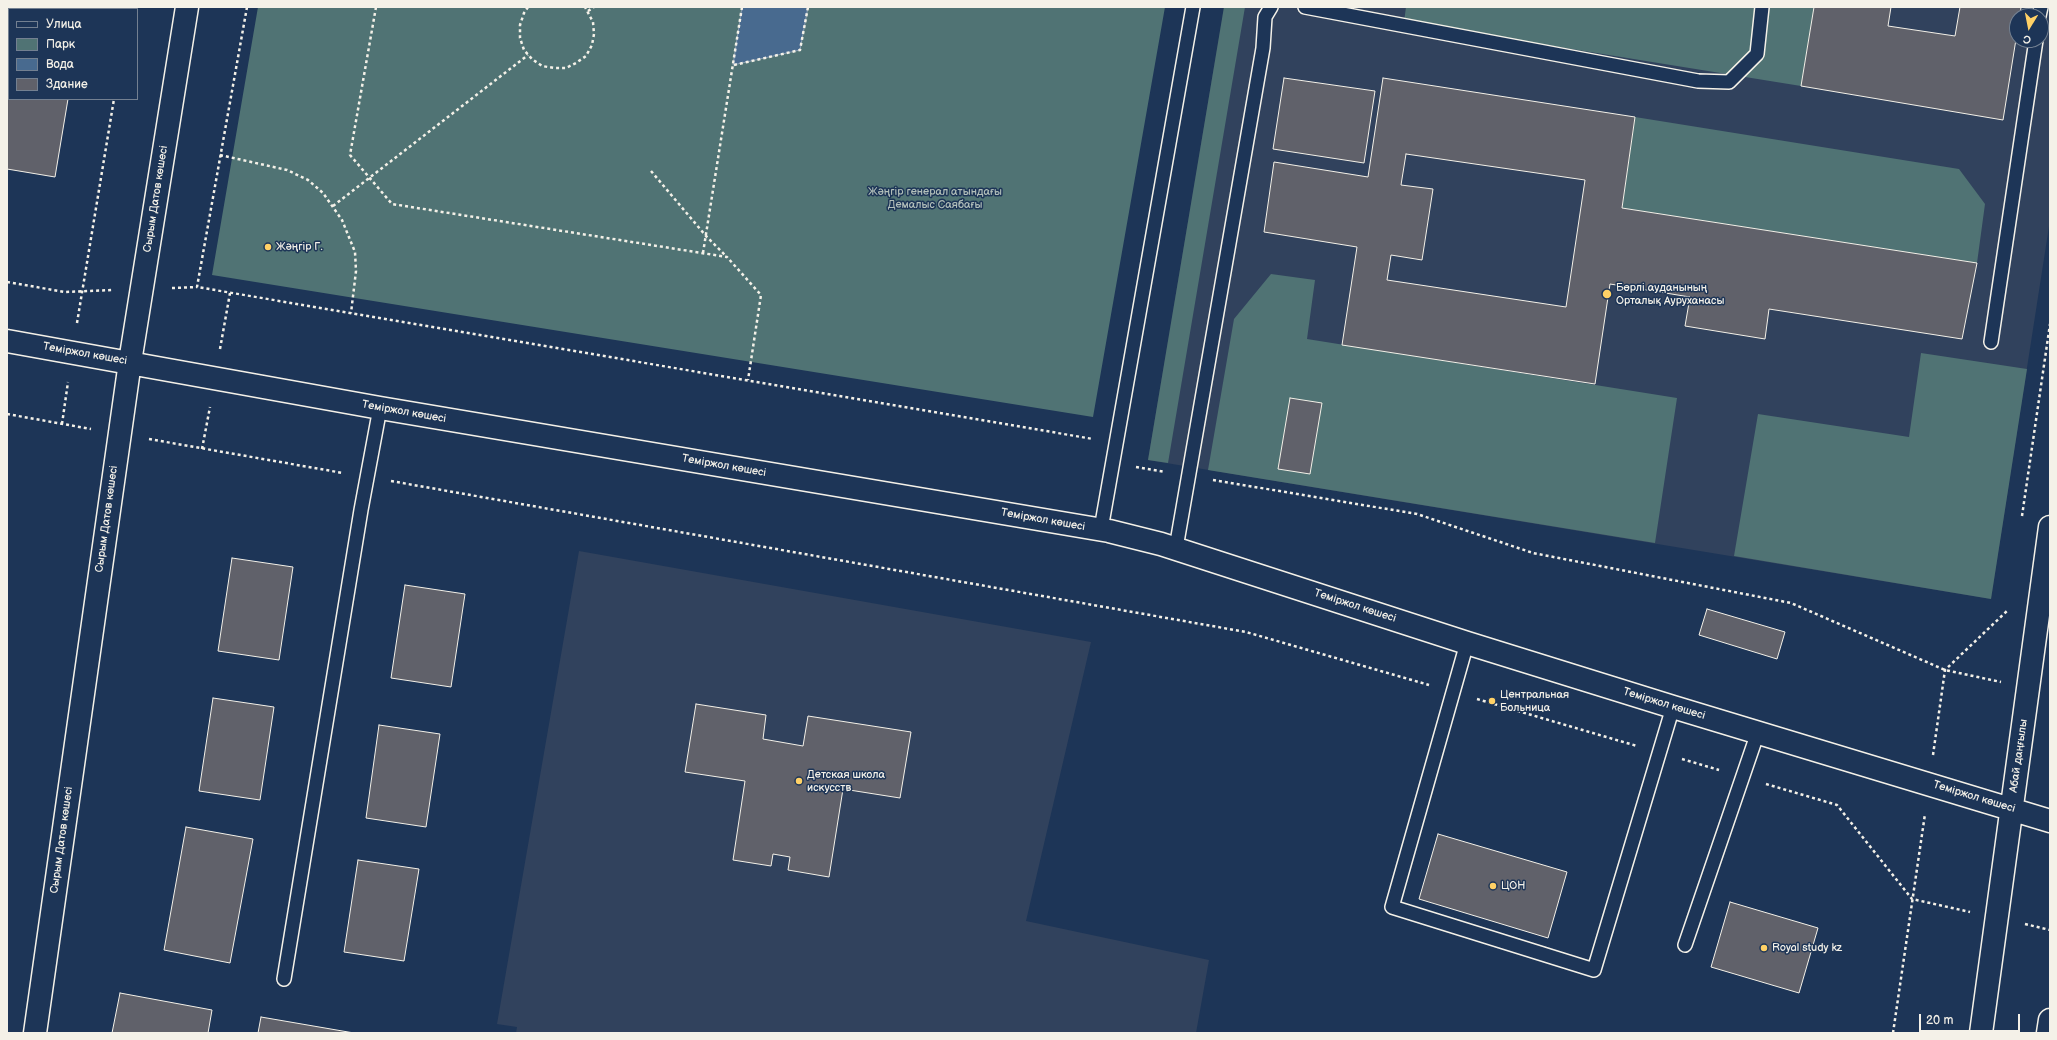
<!DOCTYPE html>
<html>
<head>
<meta charset="utf-8">
<style>
	body { margin:0 }
	#map { position:relative; width:2057px; height:1040px; overflow:hidden; background:#1d3557; font-family:"Balsamiq Sans",sans-serif }
	canvas { display:block }
	.frame { position:absolute; inset:0; border:8px solid #f4f1e8; pointer-events:none }
	.legend { position:absolute; left:8px; top:8px; width:130px; height:92px; box-sizing:border-box; background:#1d3557; border:1px solid #738091; margin:0; padding:5px 7px; list-style:none; font-size:12px; color:#f4f1e8 }
	.legend li { display:flex; align-items:center; gap:8px; height:20px }
	.legend b { width:20px; border:1px solid #738091 }
	.north { position:absolute; left:2009px; top:8px; width:40px; height:40px; box-sizing:border-box; background:#1d3557; border:1px solid #738091; border-radius:50%; rotate:190deg; font-size:11px; font-weight:700; line-height:16px; text-align:center; color:#f4f1e8 }
	.north::after { content:''; display:block; margin:auto; width:14px; height:18px; background:#ffd166; clip-path:polygon(50% 0,100% 100%,50% 72%,0 100%) }
	.scale { position:absolute; left:1919px; top:1014px; width:101px; height:18px; box-sizing:border-box; border:2px solid #f4f1e8; border-top:0; padding-left:5px; font-size:12px; line-height:14px; white-space:nowrap; color:#f4f1e8; -webkit-text-stroke:3px #1d3557; paint-order:stroke }
</style>
</head>
<body>
<div id="map">
<canvas width="2057" height="1040"></canvas>
<div class="frame"></div>
<ul class="legend">
<li><b style="height:5px;background:#1d3557"></b>Улица</li>
<li><b style="height:11px;background:#507374"></b>Парк</li>
<li><b style="height:11px;background:#486a8f"></b>Вода</li>
<li><b style="height:11px;background:#60616a"></b>Здание</li>
</ul>
<div class="north">С</div>
<div class="scale">20 m</div>
</div>
<script>
const c = document.querySelector('canvas').getContext('2d');
c.lineJoin = 'round';
function paint(path, color) {
  c.fillStyle = color;
  c.fill(path, 'evenodd');
}
function shape(rows) {
  const path = new Path2D();
  for (const r of rows) {
    path.moveTo(r[0], r[1]);
    for (let i = 2; i < r.length; i += 2) path.lineTo(r[i], r[i + 1]);
  }
  return path;
}
function stroke(path, color, width, dash) {
  c.strokeStyle = color;
  c.lineWidth = width;
  c.lineCap = dash ? 'butt' : 'round';
  c.setLineDash(dash || []);
  c.stroke(path);
}
function drawText(font, color, halo, rows, align = 'center') {
  c.font = font + ' "Balsamiq Sans",sans-serif';
  c.lineWidth = 3;
  c.setLineDash([]);
  c.textBaseline = 'middle';
  c.strokeStyle = halo;
  c.fillStyle = color;
  for (const [text, x, y, turn = 0] of rows) {
    c.save();
    c.translate(x, y);
    c.rotate((+turn || 0) * Math.PI / 180);
    c.textAlign = isNaN(turn) ? turn : align;
    if (halo) c.strokeText(text, 0, 0);
    c.fillText(text, 0, 0);
    c.restore();
  }
}
paint(shape([
	[1224,7,2050,7,2050,220,1991,599,1148,460],
	[2017,16,2041,16,2041,40,2017,40],
	[579,551,1091,642,1026,921,1209,960,1196,1033,516,1033,517,1027,497,1024]
]), '#31425d');
paint(shape([
	[258,7,1165,7,1093,417,212,275],
	[1224,7,1245,7,1168,463,1148,460],
	[1406,7,1814,7,1801,86,1404,22],
	[1635,117,1959,169,1985,204,1977,263,1622,208],
	[1271,274,1315,280,1307,339,1677,398,1655,543,1208,470,1234,319],
	[1921,353,2027,369,1991,599,1734,556,1758,414,1909,437]
]), '#507374');
const water = shape([
	[742,7,808,7,800,50,733,65,742,7]
]);
paint(water, '#486a8f');
stroke(water, '#8da0b3', 1);
const building = shape([
	[1814,7,1891,7,1888,26,1955,36,1960,7,2021,7,2020,16,2017,16,2017,33,2003,120,1801,86,1814,7],
	[7,11,9,11,9,99,68,99,55,177,7,169,7,11],
	[1284,78,1375,91,1364,163,1273,149,1284,78],
	[1383,78,1635,117,1622,208,1977,263,1962,339,1769,309,1765,339,1685,326,1690,297,1610,284,1595,384,1342,345,1357,247,1264,232,1274,162,1368,177,1383,78],
	[1406,154,1585,180,1566,307,1387,280,1391,255,1422,260,1433,189,1401,185,1406,154],
	[1290,398,1322,403,1310,474,1278,469,1290,398],
	[232,558,293,567,279,660,218,651,232,558],
	[405,585,465,594,451,687,391,678,405,585],
	[1707,609,1785,632,1777,659,1699,635,1707,609],
	[213,698,274,707,260,800,199,791,213,698],
	[696,704,766,715,763,739,803,746,808,716,911,732,900,798,843,789,829,877,788,870,790,857,773,854,771,866,733,860,745,781,685,772,696,704],
	[379,725,440,734,426,827,366,818,379,725],
	[186,827,253,839,230,963,164,950,186,827],
	[1438,834,1567,872,1548,938,1419,899,1438,834],
	[358,860,419,869,404,961,344,952,358,860],
	[1730,902,1818,928,1799,993,1711,967,1730,902],
	[120,993,212,1010,208,1033,112,1033,120,993],
	[261,1017,354,1033,258,1033,261,1017]
]);
paint(building, '#60616a');
stroke(building, '#f4f1e8', 1);
const service = shape([
	[1305,7,1698,81,1729,82,1757,54,1762,7],
	[2039,16,2041,7],
	[1991,342,2036,40],
	[1101,529,1193,7],
	[1176,548,1263,48,1265,17,1271,7],
	[1467,643,1392,907,1594,970,1673,707],
	[1685,945,1758,732],
	[284,979,361,510,380,408]
]);
const tertiary = shape([
	[7,341,380,408,1109,531,1161,544,1467,643,1673,707,2050,821],
	[35,1033,130,362,187,7],
	[1981,1033,2050,527],
	[2048,1033,2050,1020]
]);
stroke(service, '#f4f1e8', 16);
stroke(tertiary, '#f4f1e8', 25);
stroke(shape([
	[247,7,197,287,1093,439],
	[376,7,350,155,392,204,727,257,761,295,748,380],
	[528,7,524,13,520,25,520,38,524,50,532,59,542,66,554,68,566,68,576,63,586,56,592,45,594,34,593,22,585,7],
	[129,9,129,7],
	[588,11,594,7],
	[734,65,800,50,808,7],
	[220,155,287,170,308,180,323,193,342,220,355,252,356,271,351,313],
	[651,171,706,236,726,256],
	[333,206,528,55],
	[703,253,742,7],
	[7,282,65,292,113,290],
	[172,288,197,287],
	[77,323,114,99],
	[220,349,230,293],
	[7,414,91,429],
	[62,424,68,382],
	[149,439,343,473],
	[202,449,210,407],
	[1136,467,1165,472],
	[1213,480,1417,514,1533,553,1791,603,1945,670,2001,682],
	[391,481,1246,632,1429,685],
	[2022,516,2050,324],
	[1477,699,1637,746],
	[1933,755,1945,670,2008,610],
	[1682,759,1719,770],
	[1766,784,1837,805,1912,899,1970,912],
	[2025,924,2050,930],
	[1893,1033,1925,814]
]), '#f4f1e8', 2.5, [3, 3]);
stroke(service, '#1d3557', 13);
stroke(tertiary, '#1d3557', 22);
for (const [x, y, r, color] of [
	[268,247,4,"#ffd166"],
	[1607,294,5,"#ffd166"],
	[1492,701,4,"#ffd166"],
	[799,781,4,"#ffd166"],
	[1493,886,4,"#ffd166"],
	[1764,948,4,"#ffd166"]
]) {
  const dot = new Path2D();
  dot.arc(x, y, r, 0, 2 * Math.PI);
  c.fillStyle = color;
  c.fill(dot);
  stroke(dot, '#1d3557', 1.5);
}
drawText('11px', '#b2bfba', '#1d3557', [
	["Жәңгір генерал атындағы",935,192],
	["Демалыс Саябағы",935,205]
]);
drawText('11px', '#f4f1e8', '#1d3557', [
	["Сырым Датов көшесі",156,199,-81],
	["Теміржол көшесі",85,354,10],
	["Теміржол көшесі",404,412,10],
	["Теміржол көшесі",724,466,10],
	["Сырым Датов көшесі",107,519,-82],
	["Теміржол көшесі",1043,520,10],
	["Теміржол көшесі",1355,606,18],
	["Теміржол көшесі",1664,704,17],
	["Абай даңғылы",2019,756,-82],
	["Теміржол көшесі",1974,797,17],
	["Сырым Датов көшесі",62,840,-82]
]);
drawText('11px', '#f4f1e8', '#1d3557', [
	["Жәңгір Г.",276,247],
	["Бөрлі ауданының",1616,288],
	["Орталық Ауруханасы",1616,301],
	["Центральная",1500,695],
	["Больница",1500,708],
	["Детская школа",807,775],
	["искусств",807,788],
	["ЦОН",1501,886],
	["Royal study kz",1772,948]
], 'left');
</script>
</body>
</html>
